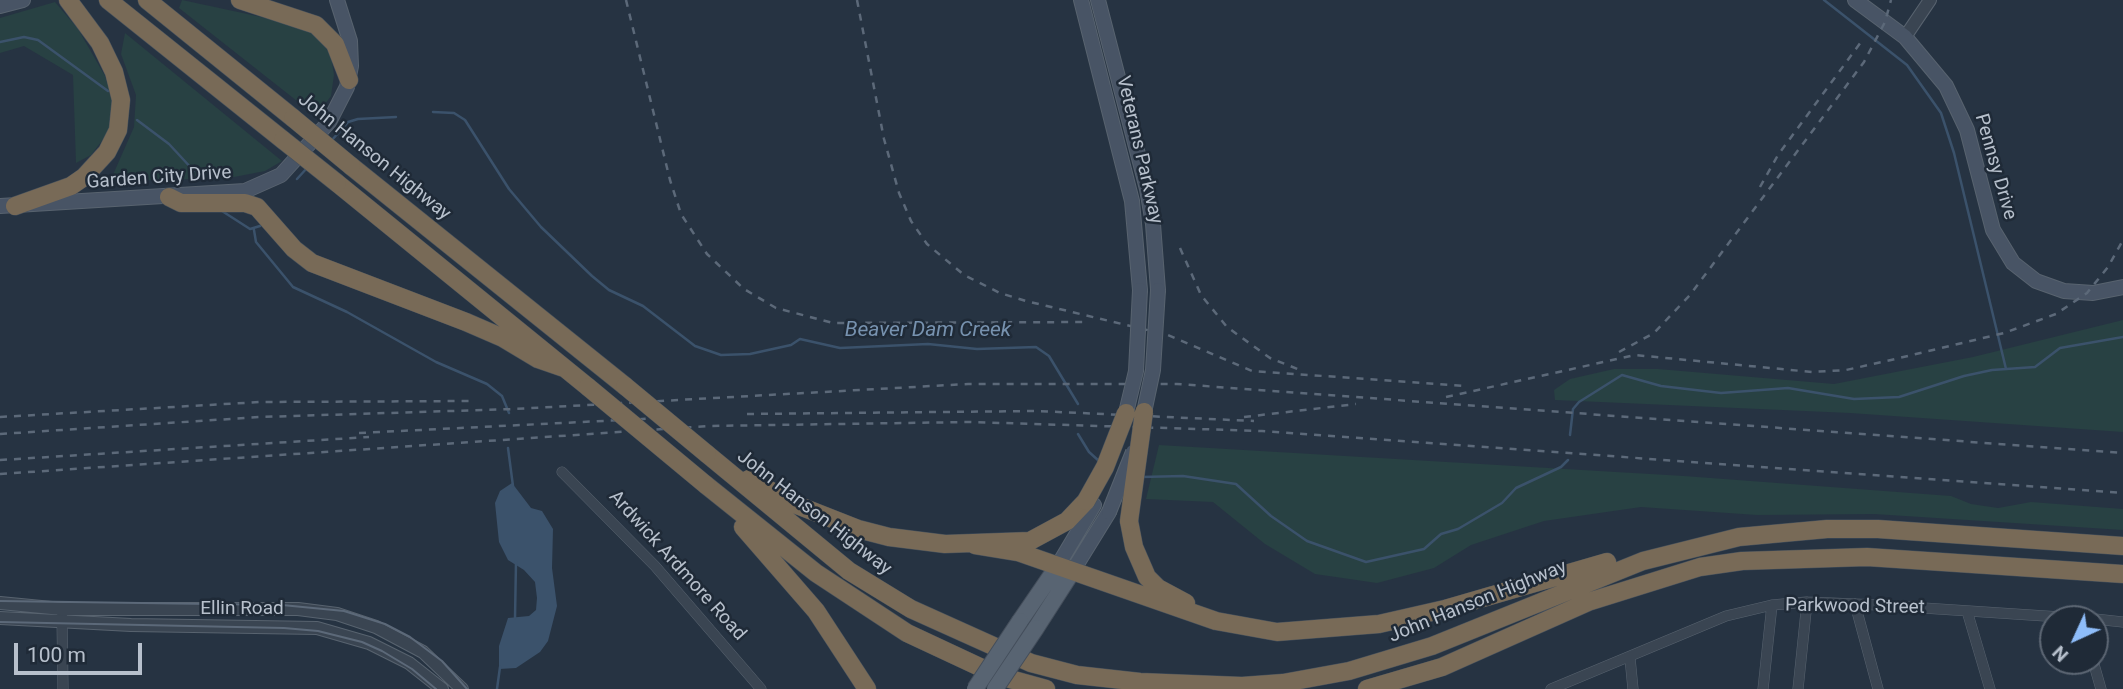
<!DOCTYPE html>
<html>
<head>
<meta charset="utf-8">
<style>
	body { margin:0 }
	#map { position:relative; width:2123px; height:689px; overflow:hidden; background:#263342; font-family:Roboto,sans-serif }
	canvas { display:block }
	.north { position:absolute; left:2039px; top:605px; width:70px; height:70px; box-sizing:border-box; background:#1f2a37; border:2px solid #5c6673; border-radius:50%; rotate:225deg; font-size:19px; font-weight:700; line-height:28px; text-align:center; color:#b7c0cc }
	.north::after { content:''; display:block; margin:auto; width:24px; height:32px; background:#8ebdfa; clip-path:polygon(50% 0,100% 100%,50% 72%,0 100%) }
	.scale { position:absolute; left:14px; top:643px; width:128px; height:32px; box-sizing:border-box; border:4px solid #b7c0cc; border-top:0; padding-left:9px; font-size:21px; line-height:24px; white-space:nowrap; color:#b7c0cc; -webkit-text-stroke:5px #1f2a37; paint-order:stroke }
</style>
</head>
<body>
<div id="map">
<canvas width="2123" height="689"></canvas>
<div class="north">N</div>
<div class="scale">100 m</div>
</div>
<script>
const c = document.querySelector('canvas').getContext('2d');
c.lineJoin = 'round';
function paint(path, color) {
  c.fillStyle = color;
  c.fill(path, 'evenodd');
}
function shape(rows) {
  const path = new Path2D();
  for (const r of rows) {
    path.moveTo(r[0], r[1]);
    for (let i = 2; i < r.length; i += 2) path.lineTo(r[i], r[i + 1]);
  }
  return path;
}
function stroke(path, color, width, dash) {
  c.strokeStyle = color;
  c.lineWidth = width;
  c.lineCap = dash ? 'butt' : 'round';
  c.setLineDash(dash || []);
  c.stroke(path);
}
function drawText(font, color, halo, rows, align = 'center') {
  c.font = font + ' Roboto,sans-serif';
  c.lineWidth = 5;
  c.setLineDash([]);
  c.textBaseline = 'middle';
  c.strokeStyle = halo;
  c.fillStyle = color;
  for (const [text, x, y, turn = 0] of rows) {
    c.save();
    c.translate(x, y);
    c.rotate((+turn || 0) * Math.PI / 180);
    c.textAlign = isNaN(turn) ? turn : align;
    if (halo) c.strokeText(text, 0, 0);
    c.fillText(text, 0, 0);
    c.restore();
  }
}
paint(shape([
	[182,0,303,26,317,35,331,56,334,75,331,96,316,116,179,8],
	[55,2,78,29,105,76,113,103,114,125,91,155,76,163,73,75,24,46,0,53,0,18],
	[125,33,282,161,265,171,229,178,119,181,112,177,134,127,136,95,121,54],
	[2123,320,2123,432,1850,413,1555,400,1554,390,1570,379,1614,369,1658,369,1834,384,1973,357],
	[1159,445,1684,476,1951,496,1971,504,1998,508,2031,502,2123,509,2123,530,1874,514,1757,515,1641,507,1544,521,1471,545,1434,568,1377,583,1315,574,1265,544,1213,502,1146,499]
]), '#284143');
paint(shape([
	[512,483,531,508,542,511,553,529,552,568,557,606,548,641,540,652,516,668,499,669,499,646,508,618,529,616,536,610,537,598,535,582,524,570,508,560,499,542,495,503,500,491]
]), '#3b526b');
stroke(shape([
	[1824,0,1907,65,1941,113,1954,153,2006,369],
	[0,42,24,37,38,40,108,91],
	[433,112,454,113,465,120,509,189,541,227,592,276,609,290,643,306,695,346,721,355,750,354,791,345,800,339,840,348,928,344,977,349,1036,347,1049,356,1078,404],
	[137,120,169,144,194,171],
	[332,140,348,122,358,119,396,117],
	[297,179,307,168],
	[222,211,250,229,260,226],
	[254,230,256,242,293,287,347,312,436,362,487,384,502,396,509,413],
	[1078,434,1089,452,1099,461],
	[1570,435,1573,409,1579,402,1622,375,1661,386,1721,393,1788,388,1854,399,1899,397,1964,376,1992,370,2035,367,2060,348,2123,337],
	[508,448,513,486],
	[1141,477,1183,476,1236,484,1271,516,1307,541,1366,562,1424,549,1441,534,1458,529,1502,503,1516,488,1561,467,1568,460],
	[515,618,516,562],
	[497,689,500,667]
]), '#3b526b', 2.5);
const minor = shape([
	[562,472,655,566,761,689],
	[1855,604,1878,689],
	[1967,611,1990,689],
	[62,616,63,689],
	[2095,619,2123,622],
	[1630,658,1633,689],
	[2093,661,2101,689],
	[1551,689,1726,616,1772,605,1807,602,1878,605,2091,619],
	[1763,689,1772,605],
	[1798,689,1807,602]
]);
const tertiary = shape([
	[1905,37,1930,0],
	[0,603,62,609,298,609,337,614,376,627,423,652,462,689],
	[0,618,131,625,317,628,369,643,409,663,442,689]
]);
const secondary = shape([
	[1081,0,1132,201,1140,290],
	[1098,0,1147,189,1153,224,1158,290],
	[1855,0,1905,37,1946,86,1967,130,1993,230,2013,263,2036,281,2064,291,2093,293,2123,287],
	[0,6,23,0],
	[0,206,245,191,281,175,329,122,347,87,351,66,350,41,337,0],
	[1057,567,1094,505],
	[1072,572,1109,512]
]);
const primary = shape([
	[1020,621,1057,567],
	[1036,628,1072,572]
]);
const motorway = shape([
	[108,0,283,140],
	[147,0,293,118],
	[240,0,316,25,335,44,349,80],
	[351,166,625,386],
	[337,183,588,387],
	[169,197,181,203,245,203,257,207,294,249,312,263,466,322,503,338,538,359,564,368],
	[15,206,71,186,84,177,107,152,118,130,121,100,114,72,100,43,68,0],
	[707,454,849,571,911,609,1031,663,1077,675,1140,682,1242,686,1283,683,1349,671,1432,646,1643,561,1739,537,1827,529,1878,529,2123,546],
	[749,479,797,505,858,529,889,537,945,544,1030,541,1067,521,1086,501],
	[706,485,816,573,907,633,999,676,1046,689],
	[1129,521,1134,547,1147,577,1158,588,1186,603],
	[743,527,816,611,867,689],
	[975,545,1018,552,1216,621,1277,632,1379,624,1445,609,1607,562],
	[1367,689,1442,667,1588,602,1700,567,1742,561,1867,557,2123,574]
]);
stroke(minor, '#58636f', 11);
stroke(tertiary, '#58636f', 14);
stroke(secondary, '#58636f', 16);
stroke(primary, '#444e5b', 18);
stroke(motorway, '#45505c', 19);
stroke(minor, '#3a4552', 10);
stroke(tertiary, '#3a4552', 12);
stroke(secondary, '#485465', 14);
stroke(primary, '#586472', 16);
stroke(motorway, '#786a57', 18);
stroke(shape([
	[0,601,282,605,344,611,385,624,410,637,442,661,467,689],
	[0,622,284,628,318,631,362,642,382,651,412,669,436,689]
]), '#5c6979', 2);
stroke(shape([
	[626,0,670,180,681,214,707,254,744,289,776,308,833,323,1087,322],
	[857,0,884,139,899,193,911,221,927,244,964,275,1000,293,1026,301,1168,335,1252,371,1466,386],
	[1760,187,1778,155,1861,42],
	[1180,248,1201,295,1227,327,1270,358,1300,370],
	[1619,352,1654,333,1690,295,1864,62,1885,22,1891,0],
	[1446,397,1635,355,1812,372,1846,370,1891,360,2004,333,2056,314,2087,293,2108,267,2123,240],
	[747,414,1037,411,1254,421],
	[0,417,260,402,472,401],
	[1244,417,1356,404],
	[359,433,663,418],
	[0,434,260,417,515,409,968,384,1177,384,2123,453],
	[0,460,369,437],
	[0,474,708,426,970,422,1262,431,2123,493]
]), '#5c6979', 2.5, [7, 7]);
const secondaryBridge = shape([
	[1124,421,1136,371,1140,290],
	[1142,422,1153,370,1158,290],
	[1109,512,1133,452]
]);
const primaryBridge = shape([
	[975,689,1020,621],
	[995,689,1036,628]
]);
const motorwayBridge = shape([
	[293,118,351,166],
	[283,140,337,183],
	[625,386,707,454],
	[588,387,706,485],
	[1086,501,1105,467,1126,413],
	[1129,521,1144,412]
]);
stroke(secondaryBridge, '#58636f', 16, []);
stroke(primaryBridge, '#444e5b', 18, []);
stroke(motorwayBridge, '#45505c', 19, []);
stroke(secondaryBridge, '#485465', 14);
stroke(primaryBridge, '#586472', 16);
stroke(motorwayBridge, '#786a57', 18);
drawText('19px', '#b7c0cc', '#1f2a37', [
	["Veterans Parkway",1139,150,77],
	["John Hanson Highway",374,157,39],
	["Pennsy Drive",1995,167,74],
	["Garden City Drive",159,178,-4],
	["John Hanson Highway",814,513,38],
	["Ardwick Ardmore Road",677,566,48],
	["John Hanson Highway",1478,602,-22],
	["Parkwood Street",1855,607,1],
	["Ellin Road",242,609]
]);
drawText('italic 21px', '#7792af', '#1f2a37', [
	["Beaver Dam Creek",928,331]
]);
</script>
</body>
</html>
